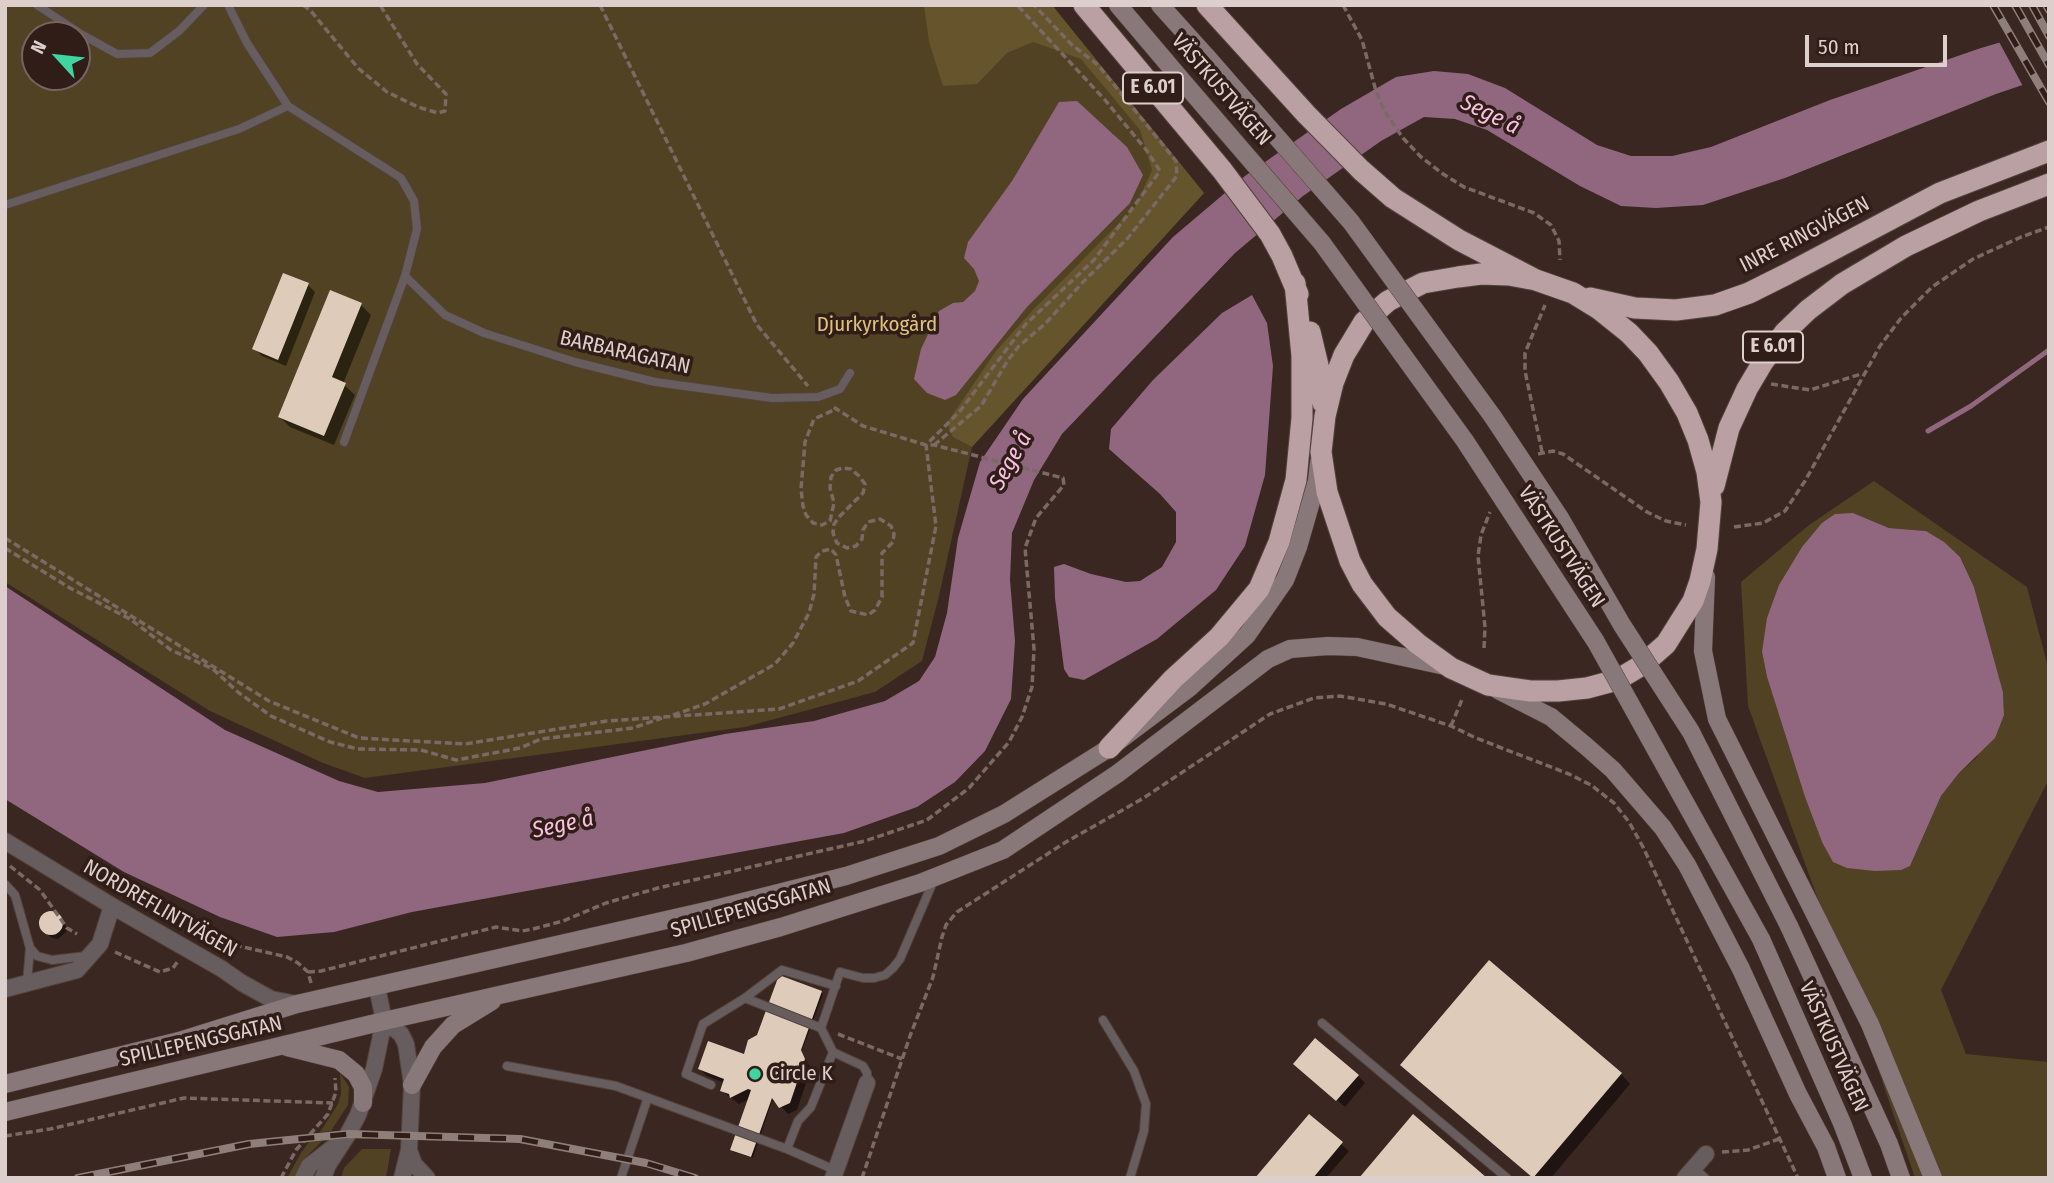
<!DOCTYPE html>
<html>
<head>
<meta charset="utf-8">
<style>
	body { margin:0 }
	#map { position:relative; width:2054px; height:1183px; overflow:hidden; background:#3a2721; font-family:"Fira Sans Condensed",sans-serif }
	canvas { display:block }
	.frame { position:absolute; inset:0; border:7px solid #ddcfcb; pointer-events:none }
	.north { position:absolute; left:21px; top:21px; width:70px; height:70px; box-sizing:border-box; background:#301d18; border:2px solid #756460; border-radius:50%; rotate:297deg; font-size:19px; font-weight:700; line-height:28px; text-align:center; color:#ddcfcb }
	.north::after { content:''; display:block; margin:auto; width:24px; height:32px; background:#40d4a1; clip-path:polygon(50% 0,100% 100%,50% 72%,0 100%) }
	.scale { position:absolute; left:1805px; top:35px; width:142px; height:32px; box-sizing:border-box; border:4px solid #ddcfcb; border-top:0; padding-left:9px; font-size:21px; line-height:24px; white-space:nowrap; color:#ddcfcb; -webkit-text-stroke:5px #301d18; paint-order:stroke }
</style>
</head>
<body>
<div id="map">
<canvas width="2054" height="1183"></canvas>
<div class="frame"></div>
<div class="north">N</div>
<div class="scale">50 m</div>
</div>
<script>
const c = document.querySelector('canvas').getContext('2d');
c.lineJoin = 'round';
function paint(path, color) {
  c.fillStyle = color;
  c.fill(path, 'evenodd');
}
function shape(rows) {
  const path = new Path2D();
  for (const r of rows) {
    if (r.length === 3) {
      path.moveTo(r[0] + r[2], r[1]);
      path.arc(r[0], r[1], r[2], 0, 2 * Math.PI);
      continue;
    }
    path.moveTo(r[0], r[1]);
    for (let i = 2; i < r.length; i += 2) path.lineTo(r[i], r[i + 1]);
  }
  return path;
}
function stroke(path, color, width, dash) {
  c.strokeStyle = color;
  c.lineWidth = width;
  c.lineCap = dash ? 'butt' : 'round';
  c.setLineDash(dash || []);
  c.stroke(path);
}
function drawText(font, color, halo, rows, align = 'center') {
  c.font = font + ' "Fira Sans Condensed",sans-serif';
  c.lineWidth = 7;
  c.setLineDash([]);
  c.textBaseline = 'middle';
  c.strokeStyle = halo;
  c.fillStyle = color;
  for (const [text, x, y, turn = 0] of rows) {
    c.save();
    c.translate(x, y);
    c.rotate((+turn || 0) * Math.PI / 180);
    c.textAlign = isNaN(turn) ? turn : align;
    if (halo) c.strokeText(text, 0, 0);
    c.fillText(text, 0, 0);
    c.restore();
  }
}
paint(shape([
	[5,5,1052,5,1204,193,972,447,939,596,922,661,875,692,745,727,365,778,323,763,210,711,5,582],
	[35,35,77,35,77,77,35,77],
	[1874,481,2027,587,2049,671,2049,779,1941,990,1966,1054,2049,1062,2049,1178,1915,1178,1859,1013,1748,706,1741,582,1809,525],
	[1853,513,1889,528,1926,531,1960,557,1974,587,2003,692,2004,715,1976,758,1959,773,1941,796,1910,866,1822,842,1805,797,1767,677,1762,652],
	[340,1073,349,1087,348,1105,331,1131,320,1132,338,1104,341,1094],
	[322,1141,305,1158,295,1178,287,1178,301,1153,309,1142],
	[362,1149,391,1149,386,1178,341,1178,344,1168]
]), '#504222');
paint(shape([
	[924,5,1052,5,1204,193,972,447,953,437,947,423,996,351,1031,312,1135,207,1152,170,1140,130,1081,59,1033,42,1007,53,977,84,943,86,929,42]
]), '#65542c');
paint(shape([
	[2049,28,2049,76,1996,94,1785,178,1703,205,1656,208,1621,206,1580,186,1487,130,1455,119,1424,117,1381,141,1303,196,1235,253,1062,434,1034,480,1012,533,1010,580,1015,641,1011,699,985,751,955,782,917,807,844,833,412,912,334,932,277,937,220,917,124,872,5,799,5,586,225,730,339,781,378,792,485,783,725,734,814,721,885,701,919,681,935,657,947,613,958,538,980,462,1023,399,1173,237,1245,176,1341,109,1396,77,1434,71,1468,74,1505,88,1597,145,1631,156,1672,156,1711,147,1830,100,1981,48],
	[1077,101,1127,147,1143,175,1130,203,1027,307,956,395,945,400,927,393,914,379,921,349,939,311,953,303,963,302,975,291,979,281,974,269,964,258,968,242,1012,181,1059,102],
	[1252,295,1267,323,1273,366,1265,475,1245,546,1216,590,1157,639,1084,680,1069,677,1064,669,1055,598,1054,567,1064,564,1091,574,1126,582,1140,581,1162,567,1176,542,1176,512,1160,494,1109,449,1111,429,1153,380,1222,313],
	[1853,513,1889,528,1926,531,1944,542,1960,557,1974,587,2003,692,2004,715,1995,738,1959,773,1941,796,1910,866,1901,870,1875,871,1847,868,1833,862,1822,842,1805,797,1767,677,1762,652,1767,618,1779,585,1802,547,1822,523,1835,514]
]), '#90677e');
paint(shape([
	[2049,25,2049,80,2024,88,1998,40]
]), '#3a2721');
paint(shape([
	[308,285,315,292,286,366,262,356,255,349],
	[361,305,371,315,343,384,355,395,334,445,290,427,280,417],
	[47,913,54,913,66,926,66,932,58,939,52,938,41,928,40,921],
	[821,992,823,994,801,1053,811,1068,797,1110,788,1114,779,1104,772,1101,753,1158,734,1152,732,1150,750,1099,739,1104,722,1091,725,1083,707,1076,700,1069,745,1056],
	[1302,1071,1358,1076,1365,1083,1345,1107],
	[1621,1074,1630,1084,1551,1178,1533,1178,1412,1075],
	[1341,1144,1349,1151,1326,1178,1257,1178]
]), '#0007');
stroke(shape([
	[1928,431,1971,406,2049,350]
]), '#90677e', 5);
paint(shape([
	[283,273,309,283,278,360,252,349],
	[330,290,362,303,332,377,346,383,324,436,278,417],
	[51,923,12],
	[1489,960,1622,1073,1533,1178,1400,1065],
	[779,975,822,991,801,1050,805,1059,790,1103,779,1108,772,1098,751,1157,730,1150,751,1090,748,1089,730,1098,729,1094,720,1091,724,1079,698,1069,708,1041,744,1054,748,1040,757,1035],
	[1315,1038,1359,1075,1336,1101,1293,1064],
	[1309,1114,1343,1142,1313,1178,1255,1178],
	[1413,1114,1487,1178,1359,1178]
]), '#dfcbba');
const lane = shape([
	[37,5,81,34,117,54,150,53,179,31,204,5],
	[228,5,247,43,288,106,401,178,414,201,417,229,405,276,344,442],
	[5,205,239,129,288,106],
	[405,276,445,315,484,333,575,362,655,382,772,398,818,397,840,389,850,373],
	[5,884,15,895,30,948,37,956,52,960,86,956],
	[27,983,30,948],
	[745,998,821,1028],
	[1103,1020,1134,1071,1146,1104,1144,1131,1130,1178],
	[1322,1023,1507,1178],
	[833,1052,821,1028,840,972,863,978,874,978,885,975,893,968,900,959,933,882],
	[507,1066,616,1086,787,1149,835,1170],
	[711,1085,686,1074,703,1024,745,998,782,970,836,986],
	[787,1149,798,1121,811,1107,833,1052,863,1066,867,1073,867,1083],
	[1694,1168,1705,1178],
	[621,1178,647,1100]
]);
const street = shape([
	[5,841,112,906,222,969,242,983,271,999,297,1004],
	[5,989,77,970,100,944,112,906],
	[384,1021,401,1034,406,1044,412,1085,409,1150,402,1178],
	[409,1150,414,1164,427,1178],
	[303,1178,309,1166,336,1145],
	[323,1178,328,1165,348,1134,358,1115,374,1069,384,1021,377,987],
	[833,1178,867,1083],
	[1685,1178,1706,1154]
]);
const secondary = shape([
	[1118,5,1179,77],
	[1160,5,1206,56],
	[1706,577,1703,651,1717,719,1870,1024,1933,1178],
	[1498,690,1551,717,1587,747,1613,770,1663,828,1687,865,1741,969,1798,1094,1826,1147,1837,1178],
	[1789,926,1889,1144,1901,1178],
	[1761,939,1842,1123,1863,1178],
	[287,1047,339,1060,356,1074,363,1087,363,1103],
	[5,1084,179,1041,297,1004,719,908,846,876,939,846,1004,814,1109,748,1189,688,1247,635,1285,580,1298,547,1317,481,1319,463],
	[412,1085,433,1047,453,1025,492,1001],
	[5,1112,384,1021,686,953,781,927,920,883,1003,850,1117,774,1268,659,1290,649,1328,646,1357,647,1445,666]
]);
const highway = shape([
	[1084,5,1222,170,1270,234,1282,256,1298,294],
	[1207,5,1306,114,1361,170,1393,198,1459,240,1536,280,1573,293,1599,309,1629,333,1648,353,1669,382,1687,413,1698,440,1707,472,1711,502,1707,549,1700,581,1693,601,1666,644,1642,665,1617,680,1587,688,1558,691,1530,691,1488,685,1451,668,1418,644,1387,617,1362,584,1350,561,1327,492,1321,452,1325,416,1333,383,1344,355,1364,322,1388,301,1423,283,1458,277,1481,274,1509,275,1536,280],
	[1590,298,1635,308,1676,310,1715,305,1749,293,1787,274,1940,193,2049,151],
	[1310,332,1321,378,1323,403],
	[1714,486,1729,428,1747,389,1763,362,1785,332,1808,310,1842,284,1906,246,1979,211,2049,184],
	[1109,748,1173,679,1219,637,1259,589,1279,542,1296,480,1302,418,1302,356,1295,283]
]);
stroke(lane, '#54423c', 10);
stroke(street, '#54423c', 18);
stroke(secondary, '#54423c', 19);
stroke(highway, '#54423c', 23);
stroke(shape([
	[303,5,310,10,358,68,387,92,418,107,438,113,445,111,446,94,417,64,380,5],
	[600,5,757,325,808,386],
	[1343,5,1362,40,1376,91,1385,112,1403,138,1421,157,1443,174,1464,187,1534,213,1551,225,1559,241,1560,260],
	[1771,384,1810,390,1861,374],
	[934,445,981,406,1008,360,1019,346,1045,324,1084,281,1127,239,1177,176,1176,161,1098,65,1072,45,1034,5],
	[1542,452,1525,371,1525,353,1545,305],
	[1538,454,1553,451,1563,454,1647,512,1666,521,1686,525],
	[1734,527,1763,523,1785,511,1805,481,1880,346,1901,318,1932,287,1973,259,2021,237,2049,227],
	[5,538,269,701,359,738,465,744,607,721,779,709,858,681,913,643,936,526,926,445,960,411,1025,325,1094,260,1160,171,1147,151,1105,100,1017,5],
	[5,548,70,588,130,619,171,650,213,669,239,693,271,716,330,742,358,749,421,750,456,760,520,748,541,739,633,728,662,718],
	[1484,648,1485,627,1478,556,1481,535,1490,512],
	[673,715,705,704,775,664,793,643,809,613,814,594,816,557,822,551,831,549,836,555,845,597,851,611,868,615,875,610,882,597,882,553,893,542,894,534,891,526,880,519,868,522,863,530,862,539,856,546,847,548,837,543,833,533,834,524,840,516,863,493,865,484,859,476,851,469,843,468,836,470,831,477,830,488,834,503,830,521,822,525,813,523,806,515,803,506,801,489,805,442,814,419,836,409],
	[1451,726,1463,697],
	[10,866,40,890,67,928,77,934],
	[204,938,287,957,298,963,308,972,311,983],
	[115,952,160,972,173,968,178,961],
	[308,972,321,971,496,927,522,931,533,929,563,921,606,903,658,888,865,841,927,820,969,788,1009,742,1022,717,1032,687,1034,649,1025,548,1036,518,1064,485,1063,478,934,445,926,445,863,426,832,406],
	[838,1034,902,1059],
	[5,1136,50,1129,184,1098,333,1103],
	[1722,1152,1748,1150,1779,1139],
	[281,1178,296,1150,328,1114,336,1092,335,1078],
	[862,1178,910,1036,933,977,942,937,946,925,957,912,1066,842,1142,799,1270,714,1314,698,1340,696,1386,704,1451,726,1476,738,1569,774,1591,785,1614,803,1629,822,1643,847,1798,1178]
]), '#7a6964', 3.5, [7, 3.5]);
stroke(lane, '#685d5e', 8);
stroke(street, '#685d5e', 16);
stroke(secondary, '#89787a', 18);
stroke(highway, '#baa0a3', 21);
const rail = shape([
	[1993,5,2049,102],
	[2015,5,2049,65],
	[2032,5,2049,36],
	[2046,5,2049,10],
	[78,1178,249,1144,348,1134,520,1139,646,1163,695,1178]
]);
stroke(rail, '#8f7f7a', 8);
stroke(rail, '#301d18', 5, [16]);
const secondaryBridge = shape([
	[1206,56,1351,222,1493,417,1560,518,1622,625,1691,732,1789,926],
	[1179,77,1322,243,1465,441,1596,642,1761,939]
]);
stroke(secondaryBridge, '#54423c', 19, []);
stroke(secondaryBridge, '#89787a', 18);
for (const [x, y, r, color] of [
	[755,1074,7,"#40d4a1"]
]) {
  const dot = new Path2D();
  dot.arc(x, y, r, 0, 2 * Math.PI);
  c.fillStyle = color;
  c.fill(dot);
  stroke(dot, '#301d18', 2.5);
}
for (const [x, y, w] of [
	[1153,88,60],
	[1773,347,60]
]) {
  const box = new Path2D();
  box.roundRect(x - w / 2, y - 15.5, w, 31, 5);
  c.fillStyle = '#301d18';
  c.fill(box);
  stroke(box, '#ddcfcb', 2);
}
drawText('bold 19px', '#ddcfcb', null, [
	["E 6.01",1153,88],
	["E 6.01",1773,347]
]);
drawText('21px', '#ddcfcb', '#301d18', [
	["VÄSTKUSTVÄGEN",1221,90,49],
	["INRE RINGVÄGEN",1805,235,-27],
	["BARBARAGATAN",625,353,13],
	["VÄSTKUSTVÄGEN",1561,547,57],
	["NORDREFLINTVÄGEN",160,909,30],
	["SPILLEPENGSGATAN",751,909,-16],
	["SPILLEPENGSGATAN",201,1042,-13],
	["VÄSTKUSTVÄGEN",1833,1047,66]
]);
drawText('21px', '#ddc17d', '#301d18', [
	["Djurkyrkogård",877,325]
]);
drawText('21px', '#ddcfcb', '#301d18', [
	["Circle K",769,1074]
], 'left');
drawText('italic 23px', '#f8c1e0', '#301d18', [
	["Sege å",1490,115,26],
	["Sege å",1011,461,-61],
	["Sege å",563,825,-12]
]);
</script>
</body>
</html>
